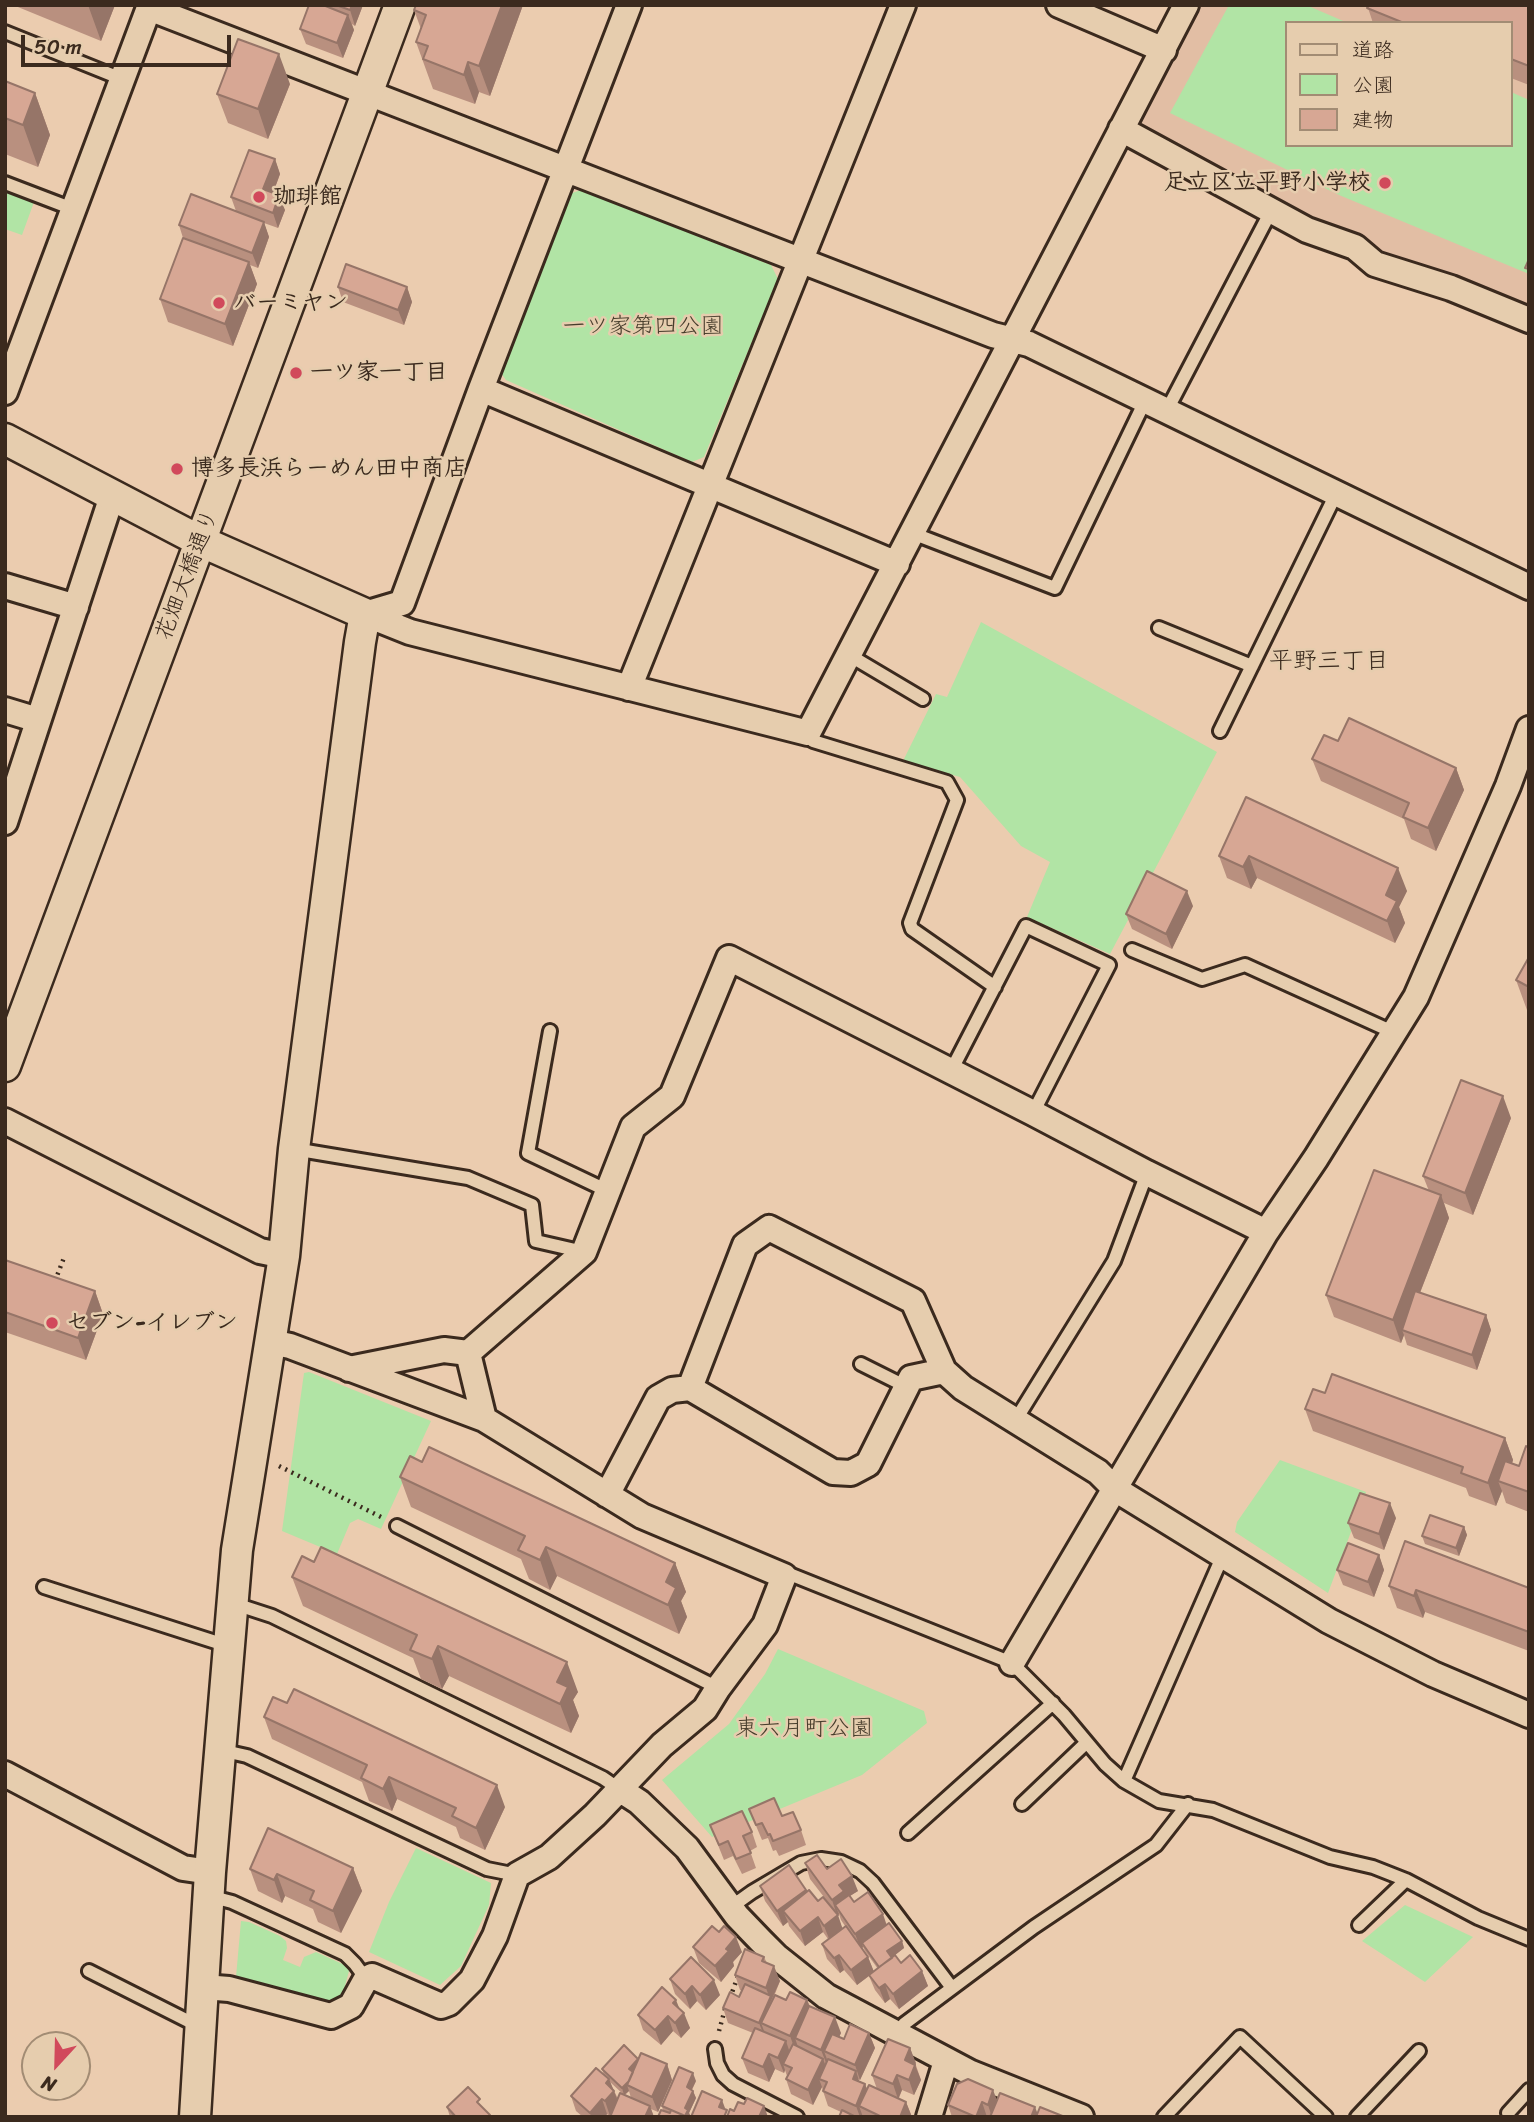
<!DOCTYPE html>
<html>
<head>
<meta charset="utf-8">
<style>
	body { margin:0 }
	#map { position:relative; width:1534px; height:2122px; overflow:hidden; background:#ebccaf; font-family:Sriracha,"Klee One",sans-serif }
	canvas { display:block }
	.frame { position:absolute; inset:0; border:7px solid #3b2a1e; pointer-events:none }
	.legend { position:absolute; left:1285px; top:21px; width:228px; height:126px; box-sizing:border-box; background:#e6cdae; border:2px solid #a28c74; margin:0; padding:9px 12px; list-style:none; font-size:21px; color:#3b2a1e }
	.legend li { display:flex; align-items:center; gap:14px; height:35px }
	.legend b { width:35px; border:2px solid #a28c74 }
	.north { position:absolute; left:21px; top:2031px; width:70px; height:70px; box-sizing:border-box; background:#e6cdae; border:2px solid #a28c74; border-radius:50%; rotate:202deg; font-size:19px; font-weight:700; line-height:28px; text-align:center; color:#3b2a1e }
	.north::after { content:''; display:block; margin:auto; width:24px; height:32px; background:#d1495b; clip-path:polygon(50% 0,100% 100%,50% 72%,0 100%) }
	.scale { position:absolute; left:21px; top:35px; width:210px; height:32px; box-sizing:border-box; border:4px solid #3b2a1e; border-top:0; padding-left:9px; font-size:21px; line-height:24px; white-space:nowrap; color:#3b2a1e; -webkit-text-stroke:5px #e6cdae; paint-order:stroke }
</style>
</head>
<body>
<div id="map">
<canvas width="1534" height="2122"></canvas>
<div class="frame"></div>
<ul class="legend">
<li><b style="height:9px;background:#e6cdae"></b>道路</li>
<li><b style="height:19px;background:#b1e4a5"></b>公園</li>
<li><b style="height:19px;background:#d7a794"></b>建物</li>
</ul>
<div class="north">N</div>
<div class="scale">50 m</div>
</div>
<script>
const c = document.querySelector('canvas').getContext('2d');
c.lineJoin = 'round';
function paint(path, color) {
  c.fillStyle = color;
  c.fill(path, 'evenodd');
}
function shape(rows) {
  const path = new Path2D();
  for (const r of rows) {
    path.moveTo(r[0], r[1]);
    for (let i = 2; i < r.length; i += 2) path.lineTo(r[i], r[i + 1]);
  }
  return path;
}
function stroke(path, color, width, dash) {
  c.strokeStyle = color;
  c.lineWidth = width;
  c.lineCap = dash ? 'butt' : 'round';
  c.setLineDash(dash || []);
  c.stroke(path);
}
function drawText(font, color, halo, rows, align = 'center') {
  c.font = font + ' Sriracha,"Klee One",sans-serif';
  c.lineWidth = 5;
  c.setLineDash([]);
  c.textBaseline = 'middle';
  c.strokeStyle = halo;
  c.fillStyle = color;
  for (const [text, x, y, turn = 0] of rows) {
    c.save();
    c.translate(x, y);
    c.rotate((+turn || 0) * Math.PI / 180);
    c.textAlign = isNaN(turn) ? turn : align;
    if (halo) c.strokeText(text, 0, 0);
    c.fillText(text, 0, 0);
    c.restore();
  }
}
paint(shape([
	[1197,5,1529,5,1529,310,1381,255,1313,222,1142,131,1138,119],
	[1287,23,1511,23,1511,145,1287,145]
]), '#e2bea4');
paint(shape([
	[1229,5,1306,5,1348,23,1287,23,1287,145,1511,145,1511,92,1529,100,1529,274,1339,195,1170,113],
	[581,190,771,265,778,279,704,457,692,462,506,380,498,369,566,195],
	[5,191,34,202,22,235,5,229],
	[981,622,1217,752,1110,954,1027,917,1050,862,1021,846,960,777,903,761,936,694,947,697],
	[309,1372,431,1421,381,1529,358,1519,350,1523,337,1554,282,1531,304,1373],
	[1280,1460,1366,1492,1328,1593,1235,1532,1237,1522],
	[778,1649,924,1711,927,1723,862,1775,712,1837,662,1780,729,1724,765,1674],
	[416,1848,491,1883,489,1905,461,1966,440,1985,369,1952,389,1902],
	[1405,1905,1473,1937,1425,1982,1362,1941],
	[241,1921,249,1922,280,1936,286,1941,287,1948,283,1960,300,1967,304,1957,316,1952,347,1966,349,1971,342,1997,330,2003,236,1977]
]), '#b1e4a5');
const service = shape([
	[5,32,122,79],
	[5,183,73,209],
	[1166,412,1271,211],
	[912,533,1055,588,1145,401],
	[1159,628,1252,666],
	[849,655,923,699],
	[1220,731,1336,494],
	[808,733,813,741,947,782,957,800,910,923,912,929,995,987],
	[1132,950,1202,979,1245,965,1395,1033],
	[550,1031,528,1153,608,1191],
	[951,1071,1026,926,1109,965,1033,1113],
	[294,1149,468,1178,532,1205,536,1241,584,1252],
	[861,1364,907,1387],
	[1015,1421,1114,1261,1147,1173],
	[397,1526,718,1688],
	[784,1576,787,1573,1012,1663,1064,1715,1105,1764,1124,1781,1159,1801,1213,1810,1330,1857,1373,1867,1406,1880,1478,1918,1529,1939],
	[44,1587,228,1646],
	[232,1603,272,1616,603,1778,619,1789],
	[220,1750,247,1756,487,1869,517,1875],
	[1124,1781,1223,1555],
	[1022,1804,1086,1743],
	[908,1833,1053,1703],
	[209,1896,232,1902,345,1954,355,1964,366,1979],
	[731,1907,752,1892,801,1863,821,1859,841,1862,860,1871,873,1883,952,1988],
	[1359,1925,1406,1880],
	[89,1971,200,2027],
	[898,2035,904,2024,1034,1927,1156,1845,1188,1804],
	[715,2049,717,2063,723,2075,733,2084,797,2117],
	[1508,2113,1529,2090],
	[1164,2117,1240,2037,1326,2117],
	[1357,2117,1419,2051]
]);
const minor = shape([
	[1059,5,1164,50],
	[149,8,993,335,1029,344,1529,587],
	[1121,129,1307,230,1355,247,1375,264,1451,288,1529,320],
	[481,389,897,564],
	[5,392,150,5],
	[5,586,76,607],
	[365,614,410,632,808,733,1186,5],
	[365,614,402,603,481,389,629,5],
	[629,688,903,5],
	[5,710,38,720],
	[5,822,112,496],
	[5,1121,260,1251,284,1256],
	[349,1369,444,1350,468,1353],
	[690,1388,833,1472,851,1473,868,1464,911,1378,944,1371],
	[484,1419,468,1353,584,1252,633,1127,672,1096,729,958,1033,1113,1147,1173,1266,1232],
	[607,1495,658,1398,672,1390,690,1388,745,1245,769,1228,913,1301,944,1371,963,1388,1098,1472,1115,1489,1329,1621,1433,1674,1529,1715],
	[1012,1663,1266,1232,1316,1158,1416,997,1508,786,1529,729],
	[5,1774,183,1868,210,1872],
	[619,1789,639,1802,687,1848,737,1916,761,1941,777,1957,826,1996,971,2073,1081,2117],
	[203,1987,229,1989,331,2016,351,2006,366,1979,372,1976,441,2006,449,2003,472,1980,495,1936,517,1875,549,1857,595,1815,662,1745,705,1709,718,1688,765,1625,784,1576,642,1516,484,1419,290,1346,271,1342],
	[929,2117,946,2061]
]);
const tertiary = shape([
	[5,439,200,541,365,614,360,642,294,1149,284,1256,237,1550,210,1872,195,2117],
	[5,1066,400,5]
]);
stroke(service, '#3b2a1e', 18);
stroke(minor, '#3b2a1e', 30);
stroke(tertiary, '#3b2a1e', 35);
stroke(shape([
	[55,1281,65,1255],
	[279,1466,381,1517],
	[730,1998,738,1976],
	[719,2031,725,2009]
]), '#3b2a1e', 4.5, [2, 5]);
stroke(service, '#e6cdae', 12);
stroke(minor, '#e6cdae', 24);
stroke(tertiary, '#e6cdae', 30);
paint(shape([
	[13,5,115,5,101,41],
	[309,5,363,5,355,26,352,24,354,30,343,58,306,44,300,29],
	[416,5,523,5,490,96,479,92,475,104,433,89,416,42,421,29,414,10],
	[1362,5,1529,5,1529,85,1511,78,1511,23,1373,23,1368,8],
	[5,81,35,93,50,135,38,167,5,154],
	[290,84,268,139,228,123,217,94],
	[275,159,280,174,273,193,285,210,278,228,264,223,269,237,258,268,250,265,257,284,233,346,168,322,160,299,183,238,179,225,236,211,231,197],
	[338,287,407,287,412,302,404,325,343,302],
	[1338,741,1456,768,1464,790,1436,851,1411,839,1404,819,1321,781,1312,759],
	[1246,797,1407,891,1399,907,1405,923,1395,943,1257,878,1251,889,1227,878,1219,856],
	[1193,906,1172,949,1132,929,1126,914],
	[1529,957,1529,1011,1527,1010,1516,980],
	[1511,1118,1473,1215,1444,1203,1449,1218,1420,1293,1486,1315,1491,1330,1477,1370,1407,1345,1404,1335,1401,1343,1334,1317,1326,1295,1429,1191,1423,1176],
	[5,1260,95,1291,103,1314,86,1360,5,1332],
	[1325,1393,1505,1438,1513,1460,1512,1464,1519,1466,1529,1448,1529,1512,1506,1503,1502,1491,1496,1506,1469,1496,1466,1488,1313,1431,1305,1409],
	[400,1477,675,1563,686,1592,681,1601,687,1617,679,1634,557,1576,550,1590,529,1579,521,1559,411,1507],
	[1396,1518,1384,1550,1354,1538,1348,1523],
	[1464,1527,1467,1535,1459,1556,1425,1544,1422,1536],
	[1379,1555,1384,1570,1374,1597,1343,1585,1337,1570],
	[292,1577,578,1692,573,1700,579,1716,571,1733,449,1676,442,1689,421,1679,413,1658,303,1606],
	[1389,1586,1529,1588,1529,1651,1425,1612,1423,1618,1397,1608],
	[264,1717,505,1807,485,1850,460,1838,456,1827,397,1799,392,1811,369,1801,362,1782,272,1739],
	[749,1809,782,1816,801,1830,806,1845,779,1856,776,1850,773,1851,768,1838,762,1840],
	[710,1825,752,1832,757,1847,750,1851,756,1868,742,1874,733,1856,724,1860],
	[805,1863,827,1869,858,1891,850,1896,854,1902,887,1925,902,1941,904,1948,895,1955,901,1963,922,1971,928,1986,899,2009,890,1999,885,2003,875,1990,869,1976,857,1985,844,1970,840,1973,827,1959,822,1944,828,1939,823,1932,805,1946,789,1926,788,1922,783,1926,765,1901,760,1886,807,1892,818,1901,834,1910,810,1879],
	[839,1914,841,1920,845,1926,842,1928,837,1915],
	[863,1947,865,1951,878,1969,874,1972,868,1957,862,1948],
	[353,1868,362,1891,341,1933,318,1922,313,1909,285,1896,282,1903,258,1891,250,1869],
	[693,1947,742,1952,733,1962,734,1966,721,1982,699,1963],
	[764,1957,767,1963,780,1981,773,1999,786,2000,807,2000,810,2006,841,2033,839,2037,844,2039,869,2033,875,2048,860,2080,858,2079,859,2082,865,2084,867,2089,877,2089,872,2075,910,2048,921,2080,914,2095,902,2090,899,2098,906,2102,912,2117,839,2117,841,2112,828,2106,823,2091,822,2087,813,2105,791,2094,786,2079,787,2076,785,2070,784,2073,775,2069,769,2082,748,2073,742,2058,753,2033,728,2023,723,2008,739,1997,742,1991,740,1990,735,1975],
	[670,1979,720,1995,706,2010,697,2001,690,2009,675,1994],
	[680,2009,690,2028,681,2038,673,2031,661,2045,643,2030,638,2015],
	[638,2059,667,2064,672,2080,658,2112,651,2109,654,2117,610,2117,607,2114,605,2117,583,2117,576,2111,571,2096,604,2075,602,2069],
	[610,2082,624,2095,618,2099],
	[629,2091,631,2098,625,2095],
	[696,2081,692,2090,693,2091,696,2098,689,2113,691,2117,658,2117,663,2111,662,2106],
	[997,2100,1038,2114,1065,2117,952,2117,948,2105],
	[447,2107,483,2108,491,2117,450,2117]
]), '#b9907f');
paint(shape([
	[88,5,115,5,101,41],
	[352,5,363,5,355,26,350,10],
	[502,5,523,5,490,96,479,66],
	[348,15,354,30,343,58,337,43],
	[279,54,290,84,268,139,258,109],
	[468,62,479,92,475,104,464,75],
	[35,93,50,135,38,167,23,125],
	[275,159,280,174,269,204,263,189],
	[279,195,285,210,278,228,273,213],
	[264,222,269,237,258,268,252,253],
	[249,262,257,284,233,346,225,324],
	[407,287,412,302,404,325,398,310],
	[1456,768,1464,790,1436,851,1428,828],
	[1249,856,1257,878,1251,889,1243,867],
	[1398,868,1407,891,1399,907,1405,923,1395,943,1387,921,1386,895],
	[1187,891,1193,906,1172,949,1166,934],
	[1503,1096,1511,1118,1473,1215,1465,1193],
	[1441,1195,1449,1218,1405,1331,1402,1330,1404,1335,1401,1343,1393,1320],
	[95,1291,103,1314,86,1360,78,1338],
	[1486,1315,1491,1330,1477,1370,1472,1355],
	[1505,1438,1513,1460,1505,1483,1498,1481,1502,1491,1496,1506,1488,1483],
	[1390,1503,1396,1518,1384,1550,1379,1534],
	[1464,1527,1467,1535,1459,1556,1456,1548],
	[546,1547,557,1576,550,1590,540,1560],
	[1379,1555,1384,1570,1374,1597,1368,1582],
	[675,1563,686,1592,681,1601,687,1617,679,1634,668,1605,666,1582],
	[1416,1590,1425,1612,1423,1618,1414,1596],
	[438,1646,449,1676,442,1689,432,1659],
	[567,1662,578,1692,573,1700,579,1716,571,1733,560,1704,557,1682],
	[389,1777,397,1799,392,1811,383,1789],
	[497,1785,505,1807,485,1850,476,1828],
	[353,1868,362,1891,341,1933,333,1911],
	[277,1874,285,1896,282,1903,274,1880],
	[852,1876,858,1891,835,1905,839,1914,837,1915,832,1900,839,1885],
	[806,1890,812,1905,783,1911,788,1922,783,1926,777,1911],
	[883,1914,888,1929,862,1943,863,1947,861,1949,855,1934],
	[838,1915,843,1930,830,1941,824,1926],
	[818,1917,823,1932,805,1946,800,1931],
	[736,1937,742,1952,733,1962,734,1966,721,1982,715,1966,726,1949],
	[902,1941,904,1948,890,1959,887,1951],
	[839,1955,844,1970,840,1973,834,1958],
	[868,1957,874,1972,857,1985,851,1970],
	[774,1966,780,1981,761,2023,766,2036,765,2038,759,2023,770,1999,766,1988],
	[922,1971,928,1986,899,2009,893,1994],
	[714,1980,720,1995,706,2010,700,1995],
	[885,1984,890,1999,885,2003,879,1988],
	[692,1986,697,2001,690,2009,685,1994],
	[676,2000,682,2015,684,2013,690,2028,681,2038,675,2023,673,2003],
	[807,2000,813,2015,795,2038,798,2047,796,2052,790,2036],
	[668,2016,673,2031,661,2045,655,2030],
	[835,2017,841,2033,831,2054,824,2051,828,2062,827,2065,821,2050],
	[869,2033,875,2048,860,2080,855,2065],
	[786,2041,791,2056,783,2064,785,2070,784,2073,778,2058],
	[910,2048,916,2063,911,2075,915,2065,921,2080,914,2095,909,2080,905,2060],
	[769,2054,775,2069,769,2082,763,2067],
	[638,2059,632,2076,629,2069],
	[823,2059,829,2074,819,2079,822,2087,813,2105,808,2090],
	[667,2064,672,2080,658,2112,652,2097],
	[856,2071,861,2087,853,2079],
	[693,2073,696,2081,689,2095,687,2087],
	[635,2075,627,2085,629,2091,624,2095,622,2088],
	[897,2075,902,2090,898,2099,893,2084],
	[609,2079,620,2106,610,2116,605,2101,606,2083],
	[865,2084,871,2100,859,2106,863,2117,860,2117,856,2106],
	[993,2090,999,2105,992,2117,988,2105],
	[693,2091,696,2098,689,2113,691,2117,685,2117,685,2108],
	[602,2099,607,2114,605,2117,591,2117,590,2113],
	[722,2100,725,2108,722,2114,719,2107],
	[906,2102,912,2117,900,2117],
	[982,2102,987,2117,976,2117],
	[650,2106,654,2117,645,2117],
	[764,2106,768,2117,759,2117],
	[1035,2107,1039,2117,1031,2117]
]), '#967568');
const building = shape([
	[309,5,323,5,348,15,337,43,300,29,309,5],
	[336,5,352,5,350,10,336,5],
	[416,5,502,5,479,66,468,62,464,75,423,59,428,46,416,42,426,15,414,10,416,5],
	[1369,5,1529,5,1529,66,1511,59,1511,23,1404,23,1367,8,1369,5],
	[238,39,279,54,258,109,217,94,238,39],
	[5,81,35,93,23,125,5,118,5,81],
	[249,150,275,159,263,189,279,195,273,213,231,197,249,150],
	[191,194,264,222,252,253,179,225,191,194],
	[183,238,249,262,225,324,160,299,183,238],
	[1529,259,1529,269,1525,268,1529,259],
	[346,264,407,287,398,310,338,287,346,264],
	[1349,718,1456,768,1428,828,1403,817,1409,803,1312,759,1324,735,1338,741,1349,718],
	[1246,797,1398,868,1386,895,1397,901,1387,921,1249,856,1243,867,1219,856,1246,797],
	[1147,871,1187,891,1166,934,1126,914,1147,871],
	[1529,957,1529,987,1516,980,1529,957],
	[1461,1080,1503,1096,1465,1193,1423,1176,1461,1080],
	[1374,1170,1441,1195,1393,1320,1326,1295,1374,1170],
	[5,1260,95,1291,78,1338,5,1312,5,1260],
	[1415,1291,1486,1315,1472,1355,1402,1330,1415,1291],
	[1332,1374,1505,1438,1488,1483,1461,1473,1463,1467,1305,1409,1313,1389,1325,1393,1332,1374],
	[1526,1446,1529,1448,1529,1492,1498,1481,1505,1461,1519,1466,1526,1446],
	[429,1447,675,1563,666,1582,676,1588,668,1605,546,1547,540,1560,518,1550,525,1536,400,1477,410,1456,422,1462,429,1447],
	[1360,1493,1390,1503,1379,1534,1348,1523,1360,1493],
	[1430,1515,1464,1527,1456,1548,1422,1536,1430,1515],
	[1405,1541,1529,1588,1529,1632,1416,1590,1414,1596,1389,1586,1405,1541],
	[1348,1543,1379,1555,1368,1582,1337,1570,1348,1543],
	[321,1547,567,1662,557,1682,568,1687,560,1704,438,1646,432,1659,410,1650,417,1635,292,1577,302,1556,314,1562,321,1547],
	[294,1689,497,1785,476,1828,452,1816,456,1808,389,1777,383,1789,361,1778,367,1765,264,1717,273,1697,287,1703,294,1689],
	[774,1798,782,1816,793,1812,801,1830,773,1841,770,1834,768,1835,762,1823,756,1825,749,1809,774,1798],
	[742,1811,752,1832,743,1836,751,1853,736,1859,728,1841,719,1845,710,1825,742,1811],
	[268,1828,353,1868,333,1911,310,1900,314,1891,277,1874,274,1880,250,1869,268,1828],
	[817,1855,827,1869,841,1859,852,1876,839,1885,844,1891,832,1900,805,1863,817,1855],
	[789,1865,806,1890,777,1911,760,1886,789,1865],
	[809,1890,818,1901,823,1897,838,1915,824,1926,818,1917,800,1931,783,1911,809,1890],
	[868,1892,883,1914,855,1934,835,1905,849,1895,854,1902,868,1892],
	[889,1923,902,1941,887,1951,892,1958,879,1967,862,1943,889,1923],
	[712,1926,719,1932,724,1926,736,1937,726,1949,729,1951,715,1966,693,1947,712,1926],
	[846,1926,868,1957,851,1970,839,1955,834,1958,822,1944,846,1926],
	[745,1949,764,1957,762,1961,774,1966,766,1988,735,1975,745,1949],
	[895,1955,901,1963,910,1955,922,1971,893,1994,885,1984,879,1988,869,1975,895,1955],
	[691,1957,714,1980,700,1995,692,1986,685,1994,670,1979,691,1957],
	[745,1984,771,1996,759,2023,723,2008,730,1992,739,1997,745,1984],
	[662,1987,676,2000,673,2003,684,2013,675,2023,668,2016,655,2030,638,2015,662,1987],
	[790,1992,807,2000,790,2036,761,2023,775,1995,786,2000,790,1992],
	[809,2006,835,2017,821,2050,795,2038,809,2006],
	[850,2024,869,2033,855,2065,824,2051,832,2034,844,2039,850,2024],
	[755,2028,786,2041,778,2058,769,2054,763,2067,742,2058,755,2028],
	[888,2039,910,2048,905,2060,915,2065,909,2080,897,2075,893,2084,872,2075,888,2039],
	[793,2044,823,2059,808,2090,786,2079,792,2068,783,2064,793,2044],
	[624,2045,638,2059,629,2069,633,2072,629,2081,622,2088,602,2069,624,2045],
	[641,2053,667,2064,652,2097,627,2085,641,2053],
	[828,2059,856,2071,853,2079,865,2084,856,2106,823,2091,827,2082,819,2079,828,2059],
	[679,2067,693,2073,687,2087,693,2091,685,2108,688,2110,685,2116,662,2106,679,2067],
	[596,2068,609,2079,606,2083,614,2091,605,2101,602,2099,590,2113,571,2096,596,2068],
	[968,2079,993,2090,988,2105,982,2102,976,2117,948,2105,957,2084,968,2079],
	[869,2085,906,2102,900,2117,882,2117,859,2106,869,2085],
	[468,2087,480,2099,477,2102,490,2115,489,2117,456,2117,447,2107,468,2087],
	[702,2091,722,2100,719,2107,727,2110,724,2117,691,2117,702,2091],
	[620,2093,650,2106,645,2117,610,2117,620,2093],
	[1000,2093,1035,2107,1031,2117,990,2117,1000,2093],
	[747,2098,764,2106,759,2117,727,2117,730,2109,734,2111,738,2102,744,2104,747,2098],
	[1040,2107,1065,2117,1036,2117,1040,2107],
	[661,2110,670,2113,671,2110,683,2115,682,2117,658,2117,661,2110],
	[842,2110,856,2117,839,2117,842,2110]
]);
paint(building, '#d7a794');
stroke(building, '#967568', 2);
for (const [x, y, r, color] of [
	[1385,183,7,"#d1495b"],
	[259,197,7,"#d1495b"],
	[219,303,7,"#d1495b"],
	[296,373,7,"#d1495b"],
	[177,469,7,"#d1495b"],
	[52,1323,7,"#d1495b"]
]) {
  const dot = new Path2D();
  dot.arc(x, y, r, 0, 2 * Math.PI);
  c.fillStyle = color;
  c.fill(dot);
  stroke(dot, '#e6cdae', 2.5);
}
drawText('bold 23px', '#3b2a1e', '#e6cdae', [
	["足立区立平野小学校",1371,183,"right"],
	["珈琲館",273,197],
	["バーミヤン",233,303],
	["一ツ家一丁目",310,373],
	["博多長浜らーめん田中商店",191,469],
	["セブン-イレブン",66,1323]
], 'left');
drawText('23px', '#473d2c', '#e6cdae', [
	["一ツ家第四公園",643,327],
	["東六月町公園",804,1729]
]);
drawText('23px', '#3b2a1e', '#e6cdae', [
	["花畑大橋通り",188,575,-69]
]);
drawText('24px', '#3b2a1e', '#e6cdae', [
	["平野三丁目",1329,662]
]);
</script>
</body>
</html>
